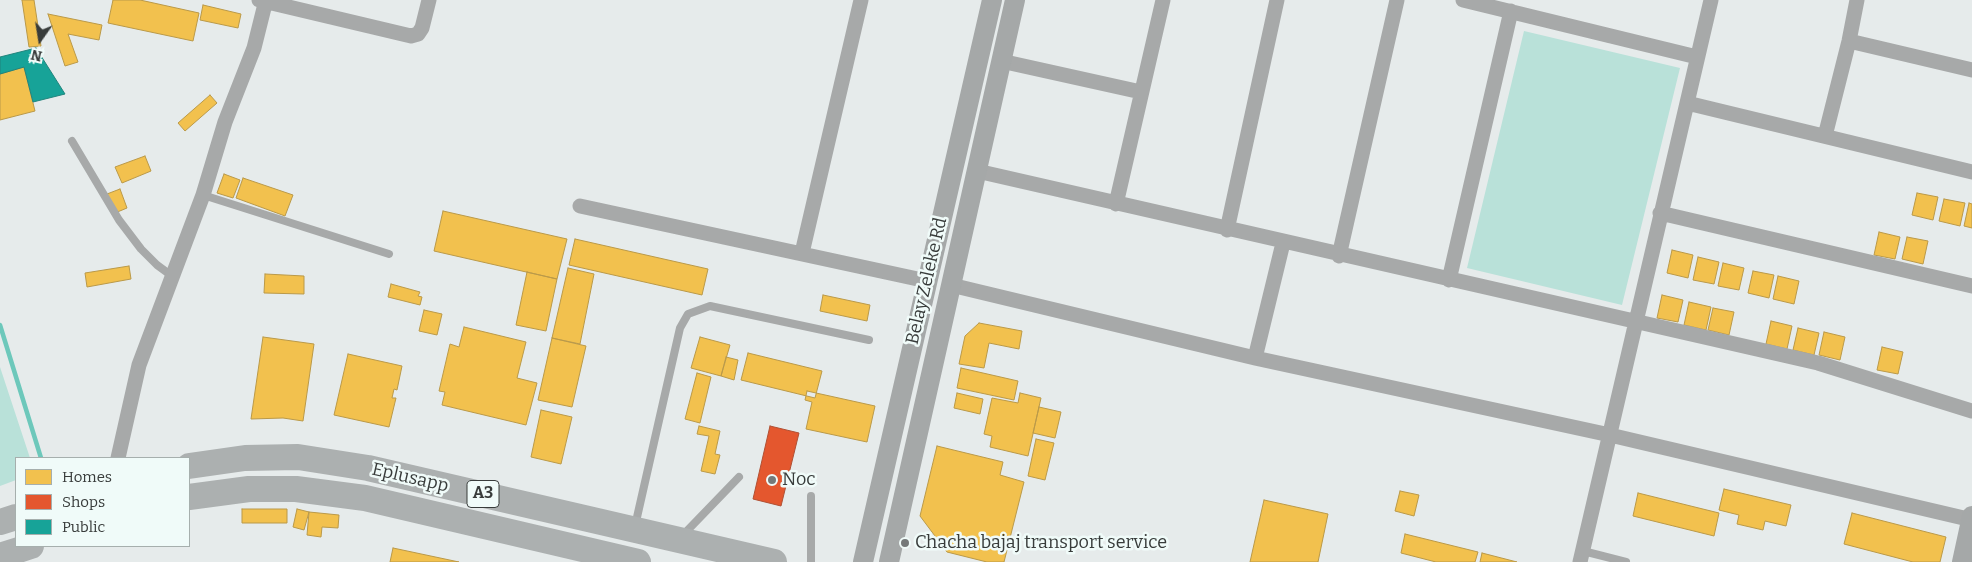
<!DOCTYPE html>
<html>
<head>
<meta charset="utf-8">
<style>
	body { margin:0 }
	#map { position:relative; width:1972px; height:562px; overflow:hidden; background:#e6ebeb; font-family:Bitter,serif }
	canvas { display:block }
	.legend { position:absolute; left:15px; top:457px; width:175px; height:90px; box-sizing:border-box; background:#f0fbf9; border:1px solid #a6afad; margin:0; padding:6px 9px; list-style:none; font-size:15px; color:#383c3b }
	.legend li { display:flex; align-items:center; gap:10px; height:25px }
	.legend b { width:25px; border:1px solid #a6afad }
	.north { position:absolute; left:15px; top:15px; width:50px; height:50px; -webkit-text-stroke:4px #f0fbf9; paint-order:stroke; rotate:193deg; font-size:14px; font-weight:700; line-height:20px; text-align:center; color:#383c3b }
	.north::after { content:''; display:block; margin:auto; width:18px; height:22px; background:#383c3b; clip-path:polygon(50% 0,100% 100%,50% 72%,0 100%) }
</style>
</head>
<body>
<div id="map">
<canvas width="1972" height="562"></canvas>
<ul class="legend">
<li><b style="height:14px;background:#f2c14e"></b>Homes</li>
<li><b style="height:14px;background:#e4572e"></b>Shops</li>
<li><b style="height:14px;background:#17a398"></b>Public</li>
</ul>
<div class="north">N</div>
</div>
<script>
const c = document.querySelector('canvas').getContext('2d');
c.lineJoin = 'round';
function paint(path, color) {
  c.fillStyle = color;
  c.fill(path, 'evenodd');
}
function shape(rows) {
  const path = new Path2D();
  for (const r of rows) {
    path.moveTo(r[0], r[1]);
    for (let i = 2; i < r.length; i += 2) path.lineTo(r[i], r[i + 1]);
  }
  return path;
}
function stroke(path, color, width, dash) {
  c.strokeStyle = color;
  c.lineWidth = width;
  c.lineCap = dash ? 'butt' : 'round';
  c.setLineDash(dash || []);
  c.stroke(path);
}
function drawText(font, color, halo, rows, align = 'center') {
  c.font = font + ' Bitter,serif';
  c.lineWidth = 5;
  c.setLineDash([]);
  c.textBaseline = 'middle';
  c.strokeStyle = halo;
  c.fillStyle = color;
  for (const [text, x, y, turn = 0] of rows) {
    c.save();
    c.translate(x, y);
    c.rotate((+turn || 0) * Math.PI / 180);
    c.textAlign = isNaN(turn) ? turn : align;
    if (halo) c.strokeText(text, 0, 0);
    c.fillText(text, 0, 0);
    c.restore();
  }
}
paint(shape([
	[1524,31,1680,68,1622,305,1467,268],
	[0,367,30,458,16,458,16,480,0,486]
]), '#b9e1d9');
const homes = shape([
	[22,0,34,0,41,46,29,47,22,0],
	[113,0,140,0,199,13,193,41,108,23,113,0],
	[203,5,241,14,238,28,200,20,203,5],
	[48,14,102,25,99,40,68,34,78,62,65,66,48,14],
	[24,67,35,111,0,120,0,74,24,67],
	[210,95,217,103,185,131,178,123,210,95],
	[145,156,151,171,122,183,115,167,145,156],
	[224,174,240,180,233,198,217,193,224,174],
	[243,178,293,195,285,216,236,198,243,178],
	[120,189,127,208,115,213,107,194,120,189],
	[1917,193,1938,197,1933,220,1912,215,1917,193],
	[1944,199,1965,203,1960,226,1939,221,1944,199],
	[1969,203,1972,204,1972,228,1964,226,1969,203],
	[443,211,567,239,557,279,434,251,443,211],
	[1879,232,1900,237,1895,259,1874,255,1879,232],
	[1907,237,1928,241,1923,264,1902,259,1907,237],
	[575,239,708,269,702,295,569,265,575,239],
	[1672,250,1693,255,1688,278,1667,273,1672,250],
	[1698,257,1719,262,1714,284,1693,280,1698,257],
	[1723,263,1744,268,1739,290,1718,286,1723,263],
	[129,266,131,279,87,287,85,273,129,266],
	[568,268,594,274,580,344,552,338,568,268],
	[1753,271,1774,275,1769,298,1748,293,1753,271],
	[527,272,557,279,546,331,516,325,527,272],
	[265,274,304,276,304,294,264,293,265,274],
	[1778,276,1799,281,1794,304,1773,299,1778,276],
	[391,284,420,292,418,296,422,297,420,305,388,297,391,284],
	[823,295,870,305,867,321,820,311,823,295],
	[1662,295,1683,300,1678,322,1657,318,1662,295],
	[1689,302,1711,307,1706,330,1684,325,1689,302],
	[1713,308,1734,312,1729,335,1708,330,1713,308],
	[424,310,442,314,437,335,419,331,424,310],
	[1771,321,1792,326,1787,349,1766,344,1771,321],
	[979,323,1022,331,1019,349,989,343,984,368,959,364,965,336,979,323],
	[464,327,526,342,517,378,537,383,526,425,442,405,445,392,439,391,450,344,459,347,464,327],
	[1798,328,1819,333,1814,355,1793,350,1798,328],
	[1824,332,1845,337,1840,360,1819,355,1824,332],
	[263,337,314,344,303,421,283,418,251,419,263,337],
	[700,337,730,345,721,376,691,368,700,337],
	[552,338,586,346,572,407,538,400,552,338],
	[1882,347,1903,352,1898,374,1877,370,1882,347],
	[748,353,822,371,815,398,741,380,748,353],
	[348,354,402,366,397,390,394,389,392,398,396,398,389,427,334,415,348,354],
	[726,357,738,360,734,380,721,376,726,357],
	[961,368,1018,381,1014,400,957,388,961,368],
	[697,373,711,377,700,423,685,419,697,373],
	[807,391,875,406,867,442,806,429,812,402,805,400,807,391],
	[957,393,983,399,980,414,954,408,957,393],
	[1020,393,1041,398,1028,456,990,447,992,436,984,434,992,398,1018,403,1020,393],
	[1039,407,1061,412,1055,438,1033,433,1039,407],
	[541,410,572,417,561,464,531,457,541,410],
	[699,426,720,431,715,454,720,455,715,474,701,471,709,436,697,434,699,426],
	[1036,439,1054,443,1045,480,1028,476,1036,439],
	[937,446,1003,462,1000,475,1024,482,1004,562,987,562,947,552,920,516,937,446],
	[1724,489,1791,505,1786,526,1765,521,1763,530,1737,524,1739,515,1719,510,1724,489],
	[1400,491,1419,495,1414,516,1395,511,1400,491],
	[1638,493,1719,513,1714,536,1633,516,1638,493],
	[1264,500,1328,514,1318,562,1250,562,1264,500],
	[242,509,287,509,287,523,242,523,242,509],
	[297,509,309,512,304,530,293,527,297,509],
	[309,512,339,515,338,528,322,527,321,537,307,535,309,512],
	[1852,513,1946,537,1940,562,1913,562,1844,544,1852,513],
	[1405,534,1478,552,1475,562,1436,562,1401,553,1405,534],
	[393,548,459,562,390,562,393,548],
	[1482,553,1517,562,1480,562,1482,553]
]);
paint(homes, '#f2c14e');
stroke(homes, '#ba9948', 1);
const shops = shape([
	[770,426,799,433,781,506,753,499,770,426]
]);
paint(shops, '#e4572e');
stroke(shops, '#b04f32', 1);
const public = shape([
	[36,48,65,94,33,102,24,67,0,74,0,57,36,48]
]);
paint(public, '#17a398');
stroke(public, '#21847c', 1);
stroke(shape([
	[0,325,41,458]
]), '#6dc8bb', 4.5);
stroke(shape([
	[72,141,119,220,141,249,157,265,172,276],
	[203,195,389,254],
	[635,526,680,328,688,314,710,306,869,340],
	[683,535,739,477],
	[1583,551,1626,562],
	[811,562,811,496]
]), '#a7a9a9', 8);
stroke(shape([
	[259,0,411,36,418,34,422,28,429,0],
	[1463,0,1697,57],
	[1849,41,1972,70],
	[1001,61,1141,92],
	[1687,103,1972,172],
	[1825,136,1849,41,1857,0],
	[977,171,1818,363,1972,411],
	[1116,204,1163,0],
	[580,206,927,281],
	[1660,213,1972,286],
	[1227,230,1277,0],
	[802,253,861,0],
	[1339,256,1397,0],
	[1449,280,1511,11],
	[951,285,1255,358,1610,435,1972,520],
	[1255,358,1283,243],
	[118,458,139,365,203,195,225,122,254,48,266,0],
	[1580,562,1711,0]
]), '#a7a9a9', 15);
stroke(shape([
	[863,562,992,0],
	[889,562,1015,0],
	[1962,562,1972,516]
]), '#a5a8a8', 20);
stroke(shape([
	[189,466,245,458,298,457,368,468,774,562],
	[189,497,249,489,296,489,365,498,638,562],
	[0,522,16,517],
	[0,556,31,546]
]), '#acb0b0', 26);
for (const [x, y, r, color] of [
	[772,480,5,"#757979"],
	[905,543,5,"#757979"]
]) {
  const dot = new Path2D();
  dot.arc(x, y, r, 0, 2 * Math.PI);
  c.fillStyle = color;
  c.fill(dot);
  stroke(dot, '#f0fbf9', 2);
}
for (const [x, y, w] of [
	[483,494,32]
]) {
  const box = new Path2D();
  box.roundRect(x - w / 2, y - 13.5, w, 27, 4);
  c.fillStyle = '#f0fbf9';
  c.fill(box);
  stroke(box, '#383c3b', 1);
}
drawText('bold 16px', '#383c3b', null, [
	["A3",483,494]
]);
drawText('18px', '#383c3b', '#f0fbf9', [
	["Belay Zeleke Rd",927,281,-77],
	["Eplusapp",410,478,13]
]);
drawText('18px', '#383c3b', '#f0fbf9', [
	["Noc",782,480],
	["Chacha bajaj transport service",915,543]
], 'left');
</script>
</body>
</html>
